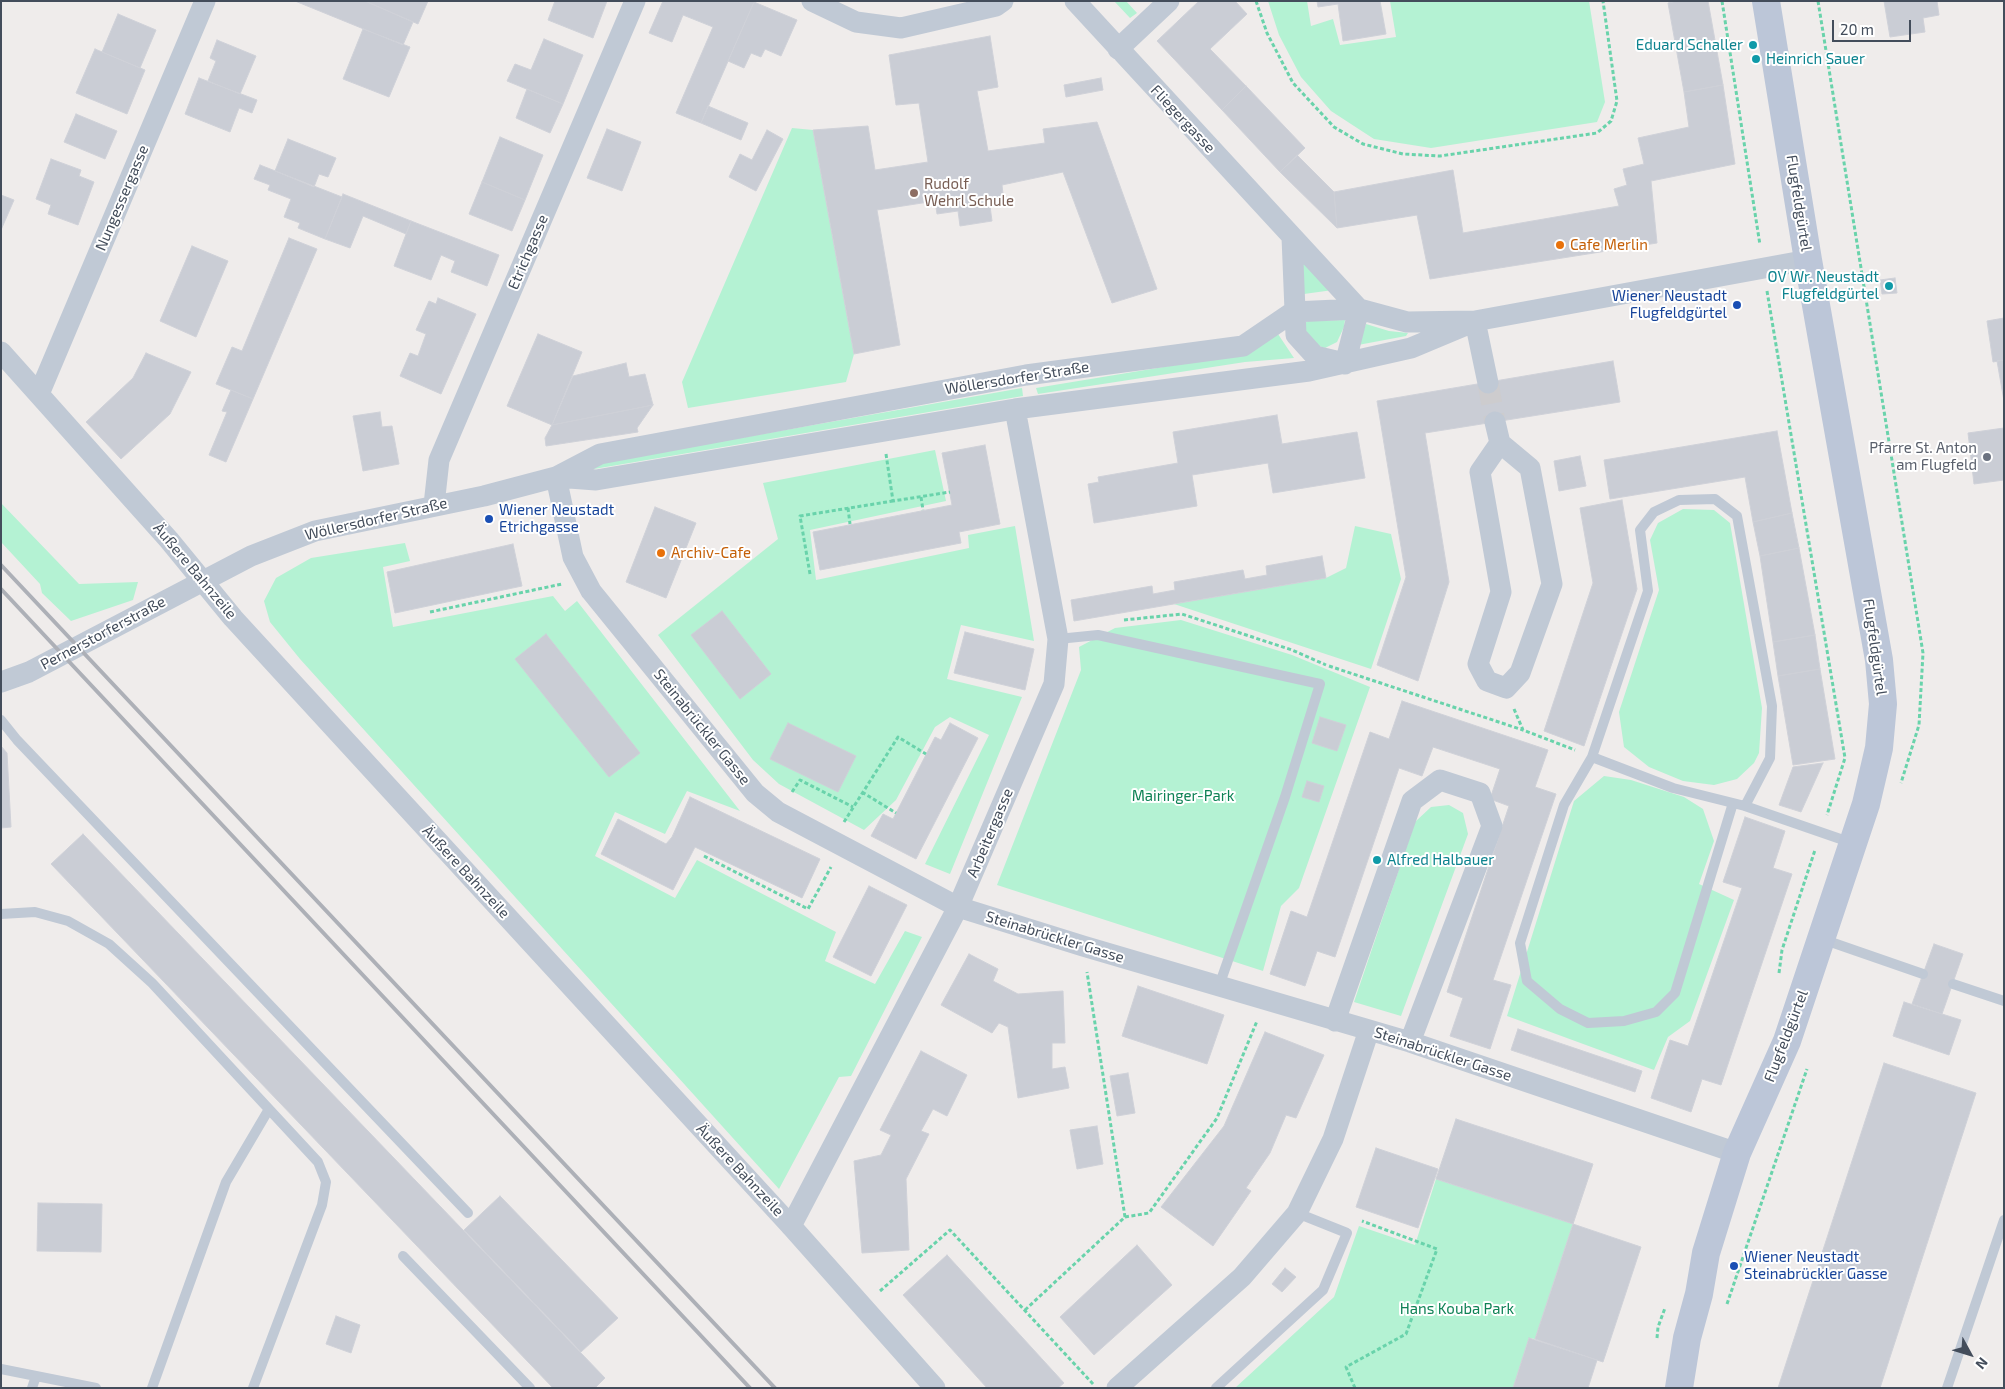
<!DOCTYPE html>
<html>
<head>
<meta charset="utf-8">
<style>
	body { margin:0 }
	#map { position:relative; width:2005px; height:1389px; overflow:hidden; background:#efeceb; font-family:"Exo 2",sans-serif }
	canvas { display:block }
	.frame { position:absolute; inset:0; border:2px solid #434d5b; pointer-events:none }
	.north { position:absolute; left:1945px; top:1329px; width:50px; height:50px; -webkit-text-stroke:4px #fff; paint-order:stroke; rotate:129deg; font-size:14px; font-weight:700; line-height:20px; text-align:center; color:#434d5b }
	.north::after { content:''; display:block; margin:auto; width:18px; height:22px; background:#434d5b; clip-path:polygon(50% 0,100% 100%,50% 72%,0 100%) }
	.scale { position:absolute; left:1832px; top:20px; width:79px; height:22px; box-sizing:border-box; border:2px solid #434d5b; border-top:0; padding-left:6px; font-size:15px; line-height:18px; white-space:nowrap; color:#434d5b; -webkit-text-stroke:4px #fff; paint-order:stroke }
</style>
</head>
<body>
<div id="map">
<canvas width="2005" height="1389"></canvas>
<div class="frame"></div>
<div class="north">N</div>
<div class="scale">20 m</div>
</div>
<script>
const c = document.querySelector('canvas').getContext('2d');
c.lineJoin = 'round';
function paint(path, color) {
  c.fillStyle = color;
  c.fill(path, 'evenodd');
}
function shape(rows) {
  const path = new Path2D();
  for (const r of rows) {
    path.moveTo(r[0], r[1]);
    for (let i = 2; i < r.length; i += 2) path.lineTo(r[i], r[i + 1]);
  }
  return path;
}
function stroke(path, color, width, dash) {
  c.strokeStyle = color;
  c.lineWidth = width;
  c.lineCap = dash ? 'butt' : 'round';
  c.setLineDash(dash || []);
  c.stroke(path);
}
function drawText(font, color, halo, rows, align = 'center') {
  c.font = font + ' "Exo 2",sans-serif';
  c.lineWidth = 4;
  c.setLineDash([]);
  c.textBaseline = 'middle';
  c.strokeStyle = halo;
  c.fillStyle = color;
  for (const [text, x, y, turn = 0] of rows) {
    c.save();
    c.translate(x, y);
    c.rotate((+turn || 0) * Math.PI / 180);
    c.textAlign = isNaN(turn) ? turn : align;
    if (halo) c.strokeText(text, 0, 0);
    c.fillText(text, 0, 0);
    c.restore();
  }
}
paint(shape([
	[1114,1,1126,1,1137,13,1130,18],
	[1268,1,1307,1,1311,26,1333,19,1340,45,1396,37,1390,1,1589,1,1605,102,1597,122,1431,148,1374,139,1331,111,1301,77,1279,35],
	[792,128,813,130,854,354,846,382,688,408,682,382],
	[1304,262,1333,290,1304,294,1302,267],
	[1345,320,1344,327,1337,342,1325,348,1319,346,1308,335,1303,324,1308,321],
	[1366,324,1389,331,1408,333,1406,336,1358,345],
	[1278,334,1294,358,1245,362,1038,394,1036,388,1236,355],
	[1022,388,1023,396,594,469,593,464],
	[935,450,946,501,810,530,816,580,969,548,968,535,1015,526,1034,641,961,625,947,679,1022,697,950,874,925,864,989,735,950,717,935,727,896,800,864,830,779,784,753,760,658,635,778,539,763,483],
	[1,503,79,584,138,582,133,600,71,621,42,593,40,584,1,542],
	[1683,509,1714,510,1730,523,1762,708,1759,753,1754,763,1737,779,1714,785,1683,781,1649,767,1624,747,1619,712,1659,590,1650,540,1658,523],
	[1355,526,1391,534,1401,579,1371,669,1174,604,1326,578,1346,568],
	[405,543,410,561,383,567,393,627,553,596,565,611,577,601,740,811,687,791,665,834,615,812,595,856,675,898,697,860,836,932,825,961,875,984,905,931,922,937,851,1076,839,1077,779,1189,300,659,270,622,264,601,276,578,311,558],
	[1181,620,1292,655,1370,687,1299,888,1281,906,1263,971,997,885,1081,670,1079,647,1115,628],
	[1604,776,1631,780,1684,797,1703,809,1714,841,1699,884,1734,900,1690,1021,1668,1037,1654,1070,1507,1016,1574,801],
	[1449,805,1463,813,1468,834,1401,1016,1354,1002,1415,822,1431,807],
	[1436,1179,1573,1224,1535,1339,1529,1338,1513,1388,1235,1388,1334,1297,1359,1226,1415,1245]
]), '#b4f2d3');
const building = shape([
	[295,1,365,1,413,22,403,45,295,1],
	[365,1,428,1,418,24,365,1],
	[555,1,607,1,593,38,548,20,555,1],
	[663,1,754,2,701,123,676,113,713,27,683,15,672,42,649,33,663,1],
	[1199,1,1235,1,1247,14,1210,49,1246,86,1222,110,1157,41,1199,1],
	[1317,1,1380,1,1386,34,1343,41,1338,4,1318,7,1317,1],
	[1677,1,1708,1,1723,85,1684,92,1668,3,1677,1],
	[1884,1,1937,1,1939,15,1923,18,1925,32,1890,37,1884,1],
	[754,2,797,20,781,56,765,49,761,57,751,53,744,68,728,61,754,2],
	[118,14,156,30,140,68,102,52,118,14],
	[363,29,410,47,389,97,343,79,363,29],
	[990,36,998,87,977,91,988,151,1045,143,1043,129,1097,122,1157,289,1112,303,1063,172,1002,185,1004,203,990,206,992,221,960,226,958,211,937,214,935,201,877,210,900,345,854,354,813,130,868,126,875,170,928,162,919,103,896,105,889,55,990,36],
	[544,39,583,55,563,104,507,81,515,64,531,70,544,39],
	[217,40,256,56,240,94,208,81,216,61,210,58,217,40],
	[95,49,145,70,127,114,76,93,95,49],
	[199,78,257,100,252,113,239,108,230,132,185,114,199,78],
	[1101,78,1103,90,1066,97,1064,85,1101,78],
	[1723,85,1735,164,1651,181,1657,243,1430,279,1417,215,1337,228,1334,192,1453,170,1463,233,1619,206,1614,189,1627,185,1623,169,1644,164,1638,138,1689,127,1684,92,1723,85],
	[1246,86,1305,148,1280,172,1222,110,1246,86],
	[527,89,563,104,550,133,516,118,527,89],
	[708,106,748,123,741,140,701,123,708,106],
	[76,114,117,131,105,159,64,142,76,114],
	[607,129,641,142,622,191,587,178,607,129],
	[767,130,783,139,756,191,729,177,740,154,752,160,767,130],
	[500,137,543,155,525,200,482,182,500,137],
	[288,139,336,158,328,177,319,174,314,187,275,171,288,139],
	[1297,155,1334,192,1337,228,1280,172,1297,155],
	[51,159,81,170,79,176,94,182,78,225,48,214,51,205,36,199,51,159],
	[260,165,342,197,325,239,298,228,300,223,284,217,291,199,268,190,270,185,254,179,260,165],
	[482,182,525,200,512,231,469,214,482,182],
	[343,194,411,221,406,234,363,216,350,248,325,239,343,194],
	[1,195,14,200,1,230,1,195],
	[411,221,499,255,487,286,451,272,455,261,441,255,431,280,394,266,411,221],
	[289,238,317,249,253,399,216,384,232,347,242,351,289,238],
	[192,246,228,261,196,337,160,321,192,246],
	[1895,278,1897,293,1882,294,1880,280,1895,278],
	[438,298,476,314,441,394,400,376,410,353,418,356,426,334,416,330,429,301,436,304,438,298],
	[2004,318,2004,360,1993,362,1987,321,2004,318],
	[538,334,582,352,552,425,507,406,538,334],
	[146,353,191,372,170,414,121,459,86,422,133,378,146,353],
	[2004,360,2004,401,1997,361,2004,360],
	[1613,361,1620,402,1425,433,1449,582,1418,681,1377,665,1406,577,1377,401,1613,361],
	[626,363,629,377,645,374,653,405,552,425,573,376,626,363],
	[231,390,253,399,226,462,209,455,227,412,222,411,231,390],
	[653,405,637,428,638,432,546,446,545,438,552,425,653,405],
	[380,412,382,427,392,426,399,464,363,471,353,416,380,412],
	[1277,415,1282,444,1357,432,1365,478,1273,493,1268,463,1192,475,1197,506,1094,523,1088,484,1099,482,1098,477,1178,463,1173,432,1277,415],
	[2004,428,2004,480,1974,484,1968,433,2004,428],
	[1777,431,1792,513,1753,522,1745,477,1610,499,1604,460,1777,431],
	[985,445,1000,524,959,532,961,543,820,570,813,532,952,505,942,453,985,445],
	[1580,456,1586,486,1559,491,1554,461,1580,456],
	[1622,500,1637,589,1584,746,1544,731,1593,583,1580,508,1622,500],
	[655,507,696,523,666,598,626,582,655,507],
	[1792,513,1799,548,1760,556,1753,522,1792,513],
	[513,544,522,586,395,613,387,572,513,544],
	[1799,548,1815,635,1773,642,1760,556,1799,548],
	[1322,556,1326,578,1074,621,1071,600,1152,586,1153,594,1175,590,1174,582,1243,570,1245,579,1267,575,1266,566,1322,556],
	[722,611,771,674,740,699,691,635,722,611],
	[965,632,1034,649,1025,690,954,673,965,632],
	[546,634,640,753,609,777,515,659,546,634],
	[1815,635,1820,669,1778,676,1773,642,1815,635],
	[1820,669,1835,759,1793,765,1778,676,1820,669],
	[1402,701,1548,750,1535,787,1556,794,1493,980,1511,985,1490,1049,1450,1036,1463,998,1447,992,1509,806,1490,799,1500,769,1433,747,1422,776,1399,768,1335,957,1317,951,1305,986,1270,974,1291,911,1307,917,1370,732,1389,739,1402,701],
	[1320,717,1346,725,1337,751,1312,743,1320,717],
	[788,723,856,756,838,792,770,759,788,723],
	[950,723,978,738,916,859,871,836,883,814,893,819,935,737,941,740,950,723],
	[1,746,7,753,11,827,1,828,1,746],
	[1823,763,1801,812,1779,805,1793,767,1823,763],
	[1307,781,1324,786,1319,802,1302,797,1307,781],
	[690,797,820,859,802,898,695,847,673,890,601,854,618,819,666,844,672,837,690,797],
	[1745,817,1785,831,1773,868,1792,874,1721,1085,1702,1079,1691,1112,1651,1098,1670,1040,1688,1046,1742,888,1723,882,1745,817],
	[83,834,605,1378,595,1388,553,1388,51,864,83,834],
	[869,886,907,905,871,976,833,957,869,886],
	[1934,944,1963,954,1942,1014,1912,1004,1934,944],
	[969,954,998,969,993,981,1018,994,1063,991,1065,1043,1052,1043,1052,1069,1065,1067,1069,1088,1018,1098,1008,1027,999,1023,992,1033,941,1005,969,954],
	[1138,986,1224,1015,1207,1064,1122,1036,1138,986],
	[1904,1002,1961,1020,1949,1055,1893,1036,1904,1002],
	[1518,1029,1642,1071,1635,1092,1511,1050,1518,1029],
	[1265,1032,1324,1055,1296,1118,1286,1115,1270,1153,1246,1188,1251,1191,1213,1246,1161,1207,1224,1126,1265,1032],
	[921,1051,967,1075,947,1116,933,1109,921,1131,929,1134,906,1179,909,1250,862,1253,854,1161,881,1155,891,1135,880,1130,921,1051],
	[1884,1063,1976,1093,1880,1388,1778,1388,1884,1063],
	[1128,1073,1135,1113,1117,1116,1110,1076,1128,1073],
	[1456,1119,1593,1164,1573,1224,1436,1179,1456,1119],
	[1097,1126,1103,1164,1077,1169,1070,1130,1097,1126],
	[1376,1148,1438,1169,1418,1228,1356,1207,1376,1148],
	[500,1196,618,1318,581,1352,464,1230,500,1196],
	[38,1203,102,1204,101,1252,37,1251,38,1203],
	[1573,1224,1641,1247,1603,1362,1535,1339,1573,1224],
	[1137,1245,1172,1285,1094,1355,1060,1317,1137,1245],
	[947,1255,1064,1383,1058,1388,987,1388,903,1295,947,1255],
	[1285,1268,1296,1277,1282,1292,1272,1284,1285,1268],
	[336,1316,360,1325,351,1353,326,1344,336,1316],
	[1529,1338,1597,1360,1588,1388,1513,1388,1529,1338]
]);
paint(building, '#cacdd5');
stroke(building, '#cfd1d8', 1);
stroke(shape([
	[1488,383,1495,422]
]), '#cdccce', 21, [21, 11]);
stroke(shape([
	[1256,1,1267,33,1293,83,1334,127,1363,144,1403,154,1440,156,1597,133,1611,121,1617,101,1603,1],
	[1722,1,1760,245],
	[1818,1,1923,653,1919,725,1901,783],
	[1767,291,1845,758,1827,815],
	[886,454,893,501,950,492],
	[921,497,923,510],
	[848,508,850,524],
	[810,574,800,516,893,501],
	[430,612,562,584],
	[1124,620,1182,614,1292,650,1326,665],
	[1329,666,1523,730],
	[1514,709,1523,730,1575,750],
	[792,792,800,780,853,807],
	[862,792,896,813],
	[844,822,898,737,926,754],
	[704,856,808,909,831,867],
	[1779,973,1782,950,1815,850],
	[1125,1217,1149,1213,1217,1118,1257,1021],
	[880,1291,950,1230,1094,1385],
	[1727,1304,1807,1069],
	[1025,1310,1125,1217,1087,972],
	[1657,1338,1658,1327,1665,1308],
	[1355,1388,1346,1367,1406,1334,1437,1249,1362,1221]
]), '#69d3ab', 3, [4, 2.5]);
stroke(shape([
	[1058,639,1098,635,1320,684,1285,797,1219,986],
	[1,720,17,740,468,1213],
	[1592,757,1673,788,1745,806,1852,843],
	[1733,803,1675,993,1656,1012,1624,1021,1588,1023,1560,1009,1527,981,1520,943,1564,805,1592,757,1648,591,1640,530,1654,512,1679,500,1715,499,1737,516,1772,706,1770,758,1745,806],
	[1,914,35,912,68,921,109,944,152,983,318,1162,326,1182,322,1205,253,1388],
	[1822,939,1923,974],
	[1953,984,2004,1001],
	[403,1256,530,1388],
	[1,1369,96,1388],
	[32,1388,36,1376],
	[152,1388,226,1182,269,1109],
	[1216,1388,1323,1290,1347,1233,1297,1213],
	[1947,1388,2004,1220]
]), '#c0c9d5', 10);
stroke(shape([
	[812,1,856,22,901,28,996,6,1003,1],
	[1075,1,1359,309],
	[1118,49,1169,1],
	[1292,237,1296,335,1315,356,1340,362],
	[1475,321,1488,383],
	[1,352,169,540,233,618,791,1226,935,1388],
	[1345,364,1359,309],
	[39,394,205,1],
	[1495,422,1500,443,1480,472,1501,592,1478,664,1487,681,1506,688,1520,673,1552,584,1530,468,1500,443],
	[556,477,573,557,591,591,755,793,778,812,958,907,1083,946,1410,1042,1737,1153],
	[556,477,596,480,1015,409,1309,371,1411,348,1466,325],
	[434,505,439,460,635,1],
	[1,682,29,672,251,556,315,531,484,496,556,477,600,454,1026,375,1243,346,1293,312,1359,309,1407,322,1475,321,1808,260],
	[1335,1021,1412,801,1440,780,1480,793,1492,826,1410,1042],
	[791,1226,958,907,1054,684,1058,639,1015,409],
	[1117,1388,1242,1277,1297,1213,1333,1139,1369,1030]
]), '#c0c9d5', 21);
stroke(shape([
	[1679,1388,1687,1338,1699,1294,1706,1253,1737,1153,1787,1041,1866,804,1879,748,1883,704,1879,660,1808,260,1766,1]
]), '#bcc6d8', 28);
stroke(shape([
	[1,565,775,1388],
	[1,589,750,1388]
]), '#adb0b7', 4);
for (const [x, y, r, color] of [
	[1753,45,5,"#0f9aa8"],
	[1756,59,5,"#0f9aa8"],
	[914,193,5,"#8d6e63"],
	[1560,245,5,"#e8710a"],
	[1889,286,5,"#0f9aa8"],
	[1737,305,5,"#1a4fb4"],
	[1987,457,5,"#6b7280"],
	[489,519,5,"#1a4fb4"],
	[661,553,5,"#e8710a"],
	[1377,860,5,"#0f9aa8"],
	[1734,1266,5,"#1a4fb4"]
]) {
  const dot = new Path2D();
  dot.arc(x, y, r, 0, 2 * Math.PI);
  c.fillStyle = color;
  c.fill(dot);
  stroke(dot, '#fff', 2);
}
drawText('15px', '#0d838f', '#fff', [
	["Eduard Schaller",1743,45],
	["Heinrich Sauer",1766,59,"left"],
	["OV Wr. Neustadt",1879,277],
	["Flugfeldgürtel",1879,294],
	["Alfred Halbauer",1387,860,"left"]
], 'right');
drawText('15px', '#434d5b', '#fff', [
	["Fliegergasse",1183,119,47],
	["Nungessergasse",122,198,-67],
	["Flugfeldgürtel",1799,203,81],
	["Etrichgasse",528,252,-67],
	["Wöllersdorfer Straße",1017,378,-9],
	["Wöllersdorfer Straße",376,519,-13],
	["Äußere Bahnzeile",195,571,50],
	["Pernerstorferstraße",103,633,-28],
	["Flugfeldgürtel",1875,647,82],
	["Steinabrückler Gasse",702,727,51],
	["Arbeitergasse",990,833,-67],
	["Äußere Bahnzeile",466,872,47],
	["Steinabrückler Gasse",1055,937,17],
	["Flugfeldgürtel",1786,1036,-69],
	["Steinabrückler Gasse",1443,1054,18],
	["Äußere Bahnzeile",740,1170,47]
]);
drawText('15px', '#785e54', '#fff', [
	["Rudolf",924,184],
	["Wehrl Schule",924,201]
], 'left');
drawText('15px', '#c56008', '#fff', [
	["Cafe Merlin",1570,245],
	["Archiv-Cafe",671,553]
], 'left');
drawText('15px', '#164399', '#fff', [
	["Wiener Neustadt",1727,296,"right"],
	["Flugfeldgürtel",1727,313,"right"],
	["Wiener Neustadt",499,510],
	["Etrichgasse",499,527],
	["Wiener Neustadt",1744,1257],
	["Steinabrückler Gasse",1744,1274]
], 'left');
drawText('15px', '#5b616d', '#fff', [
	["Pfarre St. Anton",1977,448],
	["am Flugfeld",1977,465]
], 'right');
drawText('15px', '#0e8255', '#fff', [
	["Mairinger-Park",1183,796],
	["Hans Kouba Park",1457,1309]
]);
</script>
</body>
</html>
